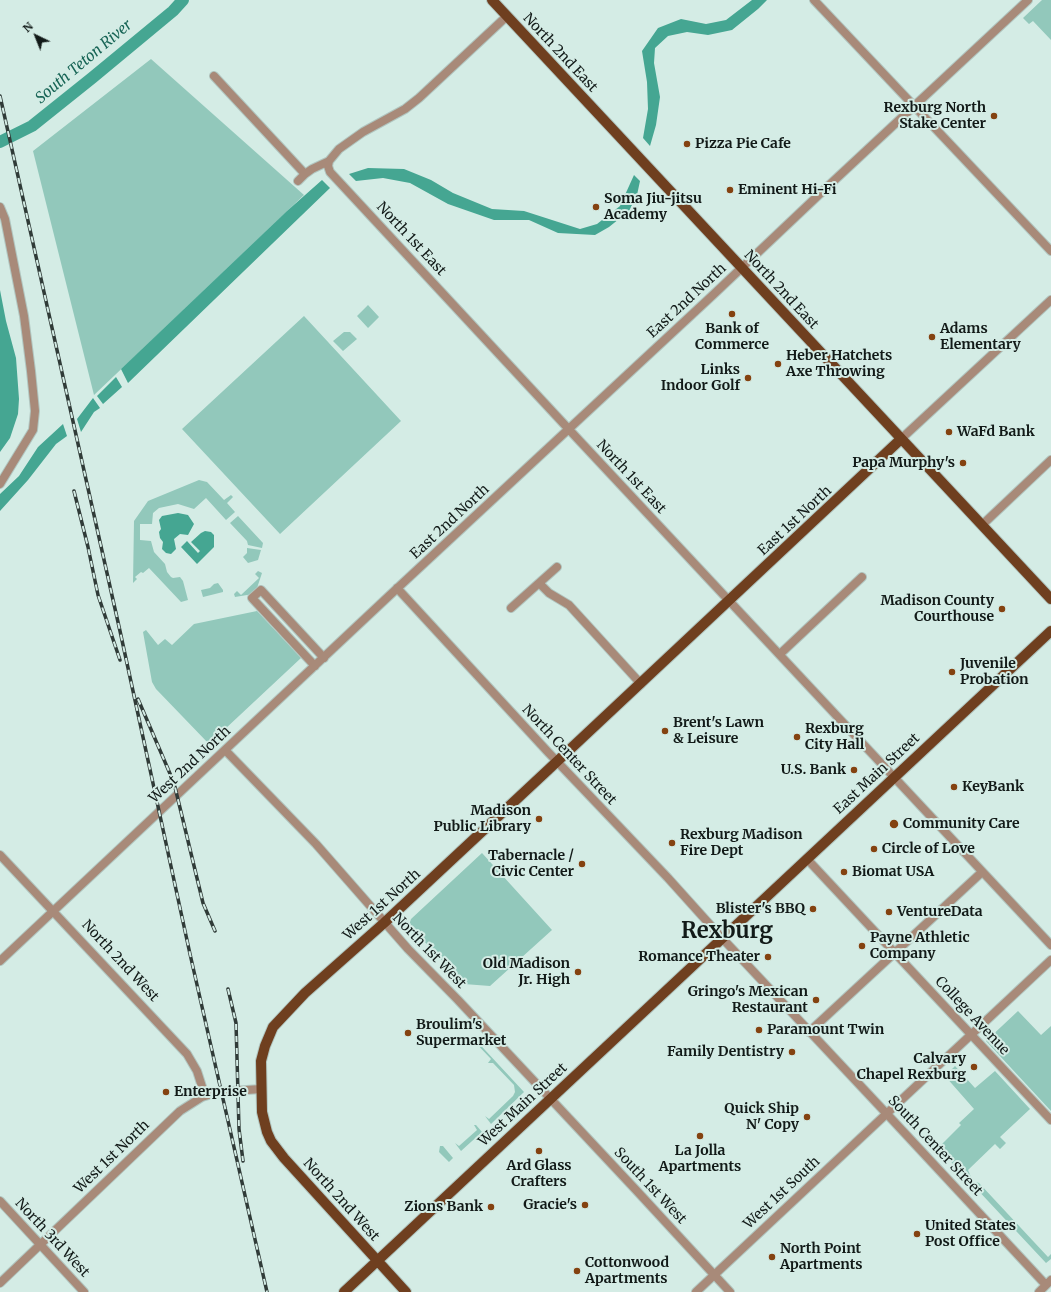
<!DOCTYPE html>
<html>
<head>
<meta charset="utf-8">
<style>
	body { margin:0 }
	#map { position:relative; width:1051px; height:1292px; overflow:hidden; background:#d4ece5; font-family:Merriweather,serif }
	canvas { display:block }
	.north { position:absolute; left:16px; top:16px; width:40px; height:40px; -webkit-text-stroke:3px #d4ece5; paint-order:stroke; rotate:317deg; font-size:11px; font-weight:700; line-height:16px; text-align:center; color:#121a18 }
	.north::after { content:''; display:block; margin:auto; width:14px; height:18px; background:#121a18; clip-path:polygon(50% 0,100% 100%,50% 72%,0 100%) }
</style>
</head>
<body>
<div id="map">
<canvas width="1051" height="1292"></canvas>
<div class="north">N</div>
</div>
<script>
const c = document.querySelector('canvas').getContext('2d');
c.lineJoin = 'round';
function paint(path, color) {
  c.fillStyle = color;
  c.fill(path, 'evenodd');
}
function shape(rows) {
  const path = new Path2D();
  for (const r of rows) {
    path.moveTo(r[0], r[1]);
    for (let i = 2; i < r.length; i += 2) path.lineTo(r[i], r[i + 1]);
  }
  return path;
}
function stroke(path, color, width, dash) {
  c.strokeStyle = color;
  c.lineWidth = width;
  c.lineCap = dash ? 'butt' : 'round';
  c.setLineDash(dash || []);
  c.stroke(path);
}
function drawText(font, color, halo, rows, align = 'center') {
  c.font = font + ' Merriweather,serif';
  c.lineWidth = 4;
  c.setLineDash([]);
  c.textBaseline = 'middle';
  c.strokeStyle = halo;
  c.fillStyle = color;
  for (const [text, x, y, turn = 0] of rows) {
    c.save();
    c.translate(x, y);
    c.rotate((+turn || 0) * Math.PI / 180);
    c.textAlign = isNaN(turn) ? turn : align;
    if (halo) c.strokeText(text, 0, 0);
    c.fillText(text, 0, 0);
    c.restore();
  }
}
paint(shape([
	[1042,0,1051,0,1051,40,1033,21,1029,24,1023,18],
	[151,59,304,195,94,395,33,151],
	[368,305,379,317,368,328,357,316],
	[304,316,401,421,280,534,182,429],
	[344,332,350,332,357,339,343,351,333,341],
	[199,480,207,482,224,500,231,495,233,497,227,503,235,512,226,520,206,498,194,509,178,504,159,508,153,513,152,524,140,524,140,540,151,541,154,552,165,564,167,572,171,577,173,578,180,577,183,581,188,600,181,602,149,568,143,573,141,572,135,577,137,579,133,583,134,521,148,501],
	[238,516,263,543,262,548,248,545,247,541,230,523],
	[247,548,261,550,258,560,248,563,243,557,247,553],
	[258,571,262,573,256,591,253,594,235,597,234,594,237,591,241,595,259,578,255,574],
	[218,583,223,590,223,592,203,597,201,590,210,588,214,584],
	[257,611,301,658,209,744,156,689,152,682,143,632,146,630,158,645,165,639,172,645,194,624],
	[482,853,552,930,490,986,464,984,409,925,411,919],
	[1018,1011,1041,1035,1051,1026,1051,1111,986,1041],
	[472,1036,524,1092,491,1124,485,1116,489,1119,513,1096,515,1092,514,1085,493,1063,488,1063,491,1059,472,1039,467,1042],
	[955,1066,975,1088,995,1071,1030,1109,1000,1137,1006,1143,1000,1149,995,1144,968,1170,971,1177,968,1180,938,1148,961,1125,959,1123,974,1109,945,1076],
	[474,1125,476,1125,482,1132,461,1151,455,1143,459,1146,477,1130],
	[440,1146,443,1146,453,1158,449,1162,439,1152],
	[976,1182,979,1183,1048,1257,1051,1254,1051,1259,1046,1263,974,1186]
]), '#92c8bb');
paint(shape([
	[752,0,767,0,758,9,732,30,708,35,687,32,668,36,655,48,654,63,660,97,656,125,650,146,643,138,648,109,647,82,642,51,658,28,681,19,706,24,726,20],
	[368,168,404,169,431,180,453,193,492,209,524,211,580,229,597,224,620,206,634,175,640,181,637,195,629,211,609,227,595,235,558,233,529,220,494,220,448,204,410,183,383,178,356,181,349,174],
	[322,180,330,188,128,383,121,369,287,211],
	[0,290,6,321,16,358,19,399,18,414,10,438,0,452],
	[116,377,122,387,103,404,97,396],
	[93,398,100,408,94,412,81,432,77,419],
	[63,424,67,436,56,444,28,480,0,511,0,494,19,476,38,447],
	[178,513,188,515,194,524,188,535,180,534,174,539,176,549,171,554,166,553,162,549,163,542,160,538,159,532,161,529,159,520,162,516],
	[205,531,211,532,214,535,214,547,197,564,181,547,187,541,198,553,200,551,191,542,201,533]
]), '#45a692');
stroke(shape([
	[0,142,32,126,92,78,173,11,183,0]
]), '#45a692', 12);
const minor = shape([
	[814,0,1051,251],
	[507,16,419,98,405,109,363,132,339,149,329,161,328,166,330,172,576,437,1051,945],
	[214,76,305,174],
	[298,181,305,174,312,169,329,161],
	[0,207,5,219,24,316,31,371,35,411,33,430,0,484],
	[901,439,1051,300],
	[982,525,1051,460],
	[540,584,549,593,569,605,641,684],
	[397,588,547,751,668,878,722,938,886,1113,1046,1285],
	[511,608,557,567],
	[780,654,862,577],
	[315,666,252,598,261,590,324,658],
	[225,750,316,844,408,949,458,1000,636,1190,730,1292],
	[0,855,187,1054,197,1071,205,1096],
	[807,859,1051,1120],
	[0,961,390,595,714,294,825,189,1028,0],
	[809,1032,982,872],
	[0,1201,84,1292],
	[0,1283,180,1111,202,1097,218,1092,261,1089],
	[696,1292,1051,960],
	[1039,1292,1051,1280]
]);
const major = shape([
	[492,0,1051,599],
	[344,1292,1051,631],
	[406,1292,284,1158,271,1141,267,1132,262,1112,261,1061,265,1046,273,1027,305,993,384,923,549,769,901,439]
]);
stroke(minor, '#b1c6c0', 10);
stroke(major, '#b1c6c0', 12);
stroke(minor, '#a88a79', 8);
stroke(major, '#6f3f1f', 10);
const rail = shape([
	[0,96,120,631,190,954,267,1292],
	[74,491,88,547,98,595,120,660],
	[138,699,174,783,203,903,215,931],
	[228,989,236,1023,239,1129,243,1161]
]);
stroke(rail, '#303b38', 3.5);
stroke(rail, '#d4ece5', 2, [6]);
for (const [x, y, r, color] of [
	[994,116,4,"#844210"],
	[687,144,4,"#844210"],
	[730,190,4,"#844210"],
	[596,207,4,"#844210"],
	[732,314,4,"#844210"],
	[932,337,4,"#844210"],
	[778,364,4,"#844210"],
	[748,378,4,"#844210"],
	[949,432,4,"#844210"],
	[963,463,4,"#844210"],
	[1002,609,4,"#844210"],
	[952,672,4,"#844210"],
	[665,731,4,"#844210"],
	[797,737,4,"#844210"],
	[854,770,4,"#844210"],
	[954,787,4,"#844210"],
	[539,819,4,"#844210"],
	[894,824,5,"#844210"],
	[672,843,4,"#844210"],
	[874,849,4,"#844210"],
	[582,864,4,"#844210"],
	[844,872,4,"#844210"],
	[813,909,4,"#844210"],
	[889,912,4,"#844210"],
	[862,946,4,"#844210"],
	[768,957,4,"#844210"],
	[578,972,4,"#844210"],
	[816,1000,4,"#844210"],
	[759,1030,4,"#844210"],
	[408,1033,4,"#844210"],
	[792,1052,4,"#844210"],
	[974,1067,4,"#844210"],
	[166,1092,4,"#844210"],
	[807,1117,4,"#844210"],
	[700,1136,4,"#844210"],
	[539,1151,4,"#844210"],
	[585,1205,4,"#844210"],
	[491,1207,4,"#844210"],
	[917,1234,4,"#844210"],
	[772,1257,4,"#844210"],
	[577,1271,4,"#844210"]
]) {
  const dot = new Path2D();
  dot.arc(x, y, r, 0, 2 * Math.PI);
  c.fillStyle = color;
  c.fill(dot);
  stroke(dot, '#d4ece5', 1.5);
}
drawText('14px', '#121a18', '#d4ece5', [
	["North 2nd East",560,53,47],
	["North 1st East",411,239,47],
	["North 2nd East",781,290,47],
	["East 2nd North",687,301,-43],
	["North 1st East",631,477,47],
	["East 1st North",795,521,-43],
	["East 2nd North",450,522,-43],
	["North Center Street",569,755,47],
	["West 2nd North",190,765,-43],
	["East Main Street",877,774,-43],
	["West 1st North",382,905,-42],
	["North 1st West",429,951,46],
	["North 2nd West",120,961,47],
	["College Avenue",972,1016,47],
	["West Main Street",523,1105,-43],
	["South Center Street",935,1146,47],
	["West 1st North",112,1157,-44],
	["South 1st West",650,1186,47],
	["West 1st South",782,1193,-43],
	["North 2nd West",341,1200,48],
	["North 3rd West",52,1238,47]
]);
drawText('bold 14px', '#121a18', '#d4ece5', [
	["Rexburg North",986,108,"right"],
	["Stake Center",986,124,"right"],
	["Pizza Pie Cafe",695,144],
	["Eminent Hi-Fi",738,190],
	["Soma Jiu-jitsu",604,199],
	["Academy",604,215],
	["Bank of",732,329,"center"],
	["Commerce",732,345,"center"],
	["Adams",940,329],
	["Elementary",940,345],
	["Heber Hatchets",786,356],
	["Axe Throwing",786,372],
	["Links",740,370,"right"],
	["Indoor Golf",740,386,"right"],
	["WaFd Bank",957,432],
	["Papa Murphy's",955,463,"right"],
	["Madison County",994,601,"right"],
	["Courthouse",994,617,"right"],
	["Juvenile",960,664],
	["Probation",960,680],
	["Brent's Lawn",673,723],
	["& Leisure",673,739],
	["Rexburg",805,729],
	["City Hall",805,745],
	["U.S. Bank",846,770,"right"],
	["KeyBank",962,787],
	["Madison",531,811,"right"],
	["Public Library",531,827,"right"],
	["Community Care",903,824],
	["Rexburg Madison",680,835],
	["Fire Dept",680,851],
	["Circle of Love",882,849],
	["Tabernacle /",574,856,"right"],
	["Civic Center",574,872,"right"],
	["Biomat USA",852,872],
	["Blister's BBQ",805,909,"right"],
	["VentureData",897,912],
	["Payne Athletic",870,938],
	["Company",870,954],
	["Romance Theater",760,957,"right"],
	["Old Madison",570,964,"right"],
	["Jr. High",570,980,"right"],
	["Gringo's Mexican",808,992,"right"],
	["Restaurant",808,1008,"right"],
	["Broulim's",416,1025],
	["Supermarket",416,1041],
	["Paramount Twin",767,1030],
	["Family Dentistry",784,1052,"right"],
	["Calvary",966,1059,"right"],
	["Chapel Rexburg",966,1075,"right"],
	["Enterprise",174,1092],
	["Quick Ship",799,1109,"right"],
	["N' Copy",799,1125,"right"],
	["La Jolla",700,1151,"center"],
	["Apartments",700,1167,"center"],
	["Ard Glass",539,1166,"center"],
	["Crafters",539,1182,"center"],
	["Gracie's",577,1205,"right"],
	["Zions Bank",483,1207,"right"],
	["United States",925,1226],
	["Post Office",925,1242],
	["North Point",780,1249],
	["Apartments",780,1265],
	["Cottonwood",585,1263],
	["Apartments",585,1279]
], 'left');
drawText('italic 15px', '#186556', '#d4ece5', [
	["South Teton River",84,62,-40]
]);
drawText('bold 22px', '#121a18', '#d4ece5', [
	["Rexburg",727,932]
]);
</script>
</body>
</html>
